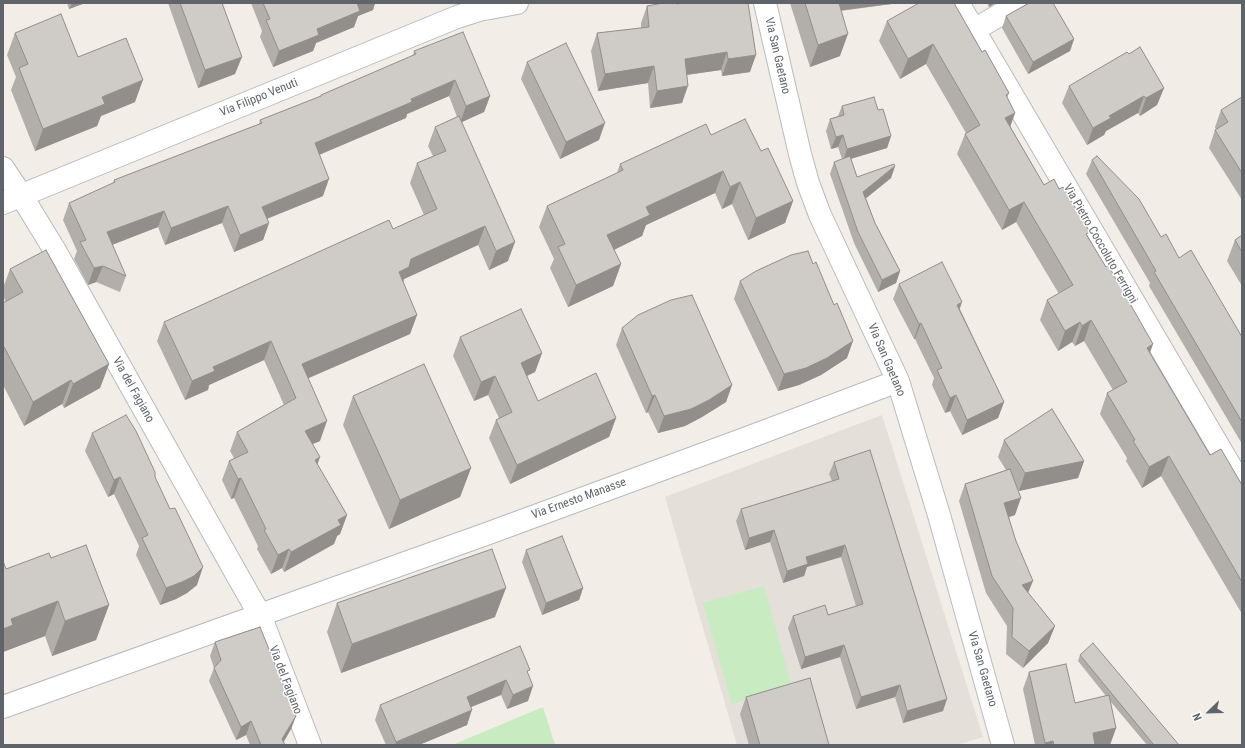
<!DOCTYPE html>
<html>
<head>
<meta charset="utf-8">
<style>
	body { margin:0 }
	#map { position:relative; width:1245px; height:748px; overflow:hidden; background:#f2eee7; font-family:"Roboto Condensed",sans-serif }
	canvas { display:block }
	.frame { position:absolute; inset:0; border:4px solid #5e6469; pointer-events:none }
	.north { position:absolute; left:1189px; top:692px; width:40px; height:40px; -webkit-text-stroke:3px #fff; paint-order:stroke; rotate:247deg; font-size:11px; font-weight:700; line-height:16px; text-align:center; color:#5e6469 }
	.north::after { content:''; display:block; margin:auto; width:14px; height:18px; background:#5e6469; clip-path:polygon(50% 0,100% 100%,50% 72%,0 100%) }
</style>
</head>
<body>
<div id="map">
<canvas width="1245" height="748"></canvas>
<div class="frame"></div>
<div class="north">N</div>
</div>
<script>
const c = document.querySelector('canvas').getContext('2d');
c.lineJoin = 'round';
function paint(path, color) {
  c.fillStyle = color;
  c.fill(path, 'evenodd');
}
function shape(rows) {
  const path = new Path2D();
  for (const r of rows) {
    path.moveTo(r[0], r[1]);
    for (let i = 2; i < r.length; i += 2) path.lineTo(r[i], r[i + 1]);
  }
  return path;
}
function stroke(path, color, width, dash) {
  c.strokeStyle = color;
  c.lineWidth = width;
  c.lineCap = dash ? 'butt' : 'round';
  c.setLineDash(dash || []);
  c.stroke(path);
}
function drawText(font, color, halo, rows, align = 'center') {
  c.font = font + ' "Roboto Condensed",sans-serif';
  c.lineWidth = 3;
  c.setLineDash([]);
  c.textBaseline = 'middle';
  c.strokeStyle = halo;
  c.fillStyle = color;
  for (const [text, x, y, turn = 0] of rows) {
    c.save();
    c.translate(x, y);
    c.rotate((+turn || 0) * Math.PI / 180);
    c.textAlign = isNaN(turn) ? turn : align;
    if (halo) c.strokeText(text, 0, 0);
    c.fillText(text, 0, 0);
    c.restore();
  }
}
paint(shape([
	[882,415,983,737,957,745,737,745,665,497]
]), '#e4dfd8');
paint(shape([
	[764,586,792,687,732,704,703,603],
	[543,707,555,745,452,745]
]), '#c8ebc2');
const minor = shape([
	[765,3,800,154,808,183,820,215,898,381,939,515,1003,745],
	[958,3,1242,486],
	[974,30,1020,3],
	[3,168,21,195,54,249,240,580,260,615,310,745],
	[3,203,457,17,479,10,517,3],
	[3,707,489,533,747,438,898,381]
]);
stroke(minor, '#b7bbbf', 24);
stroke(minor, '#fff', 22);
paint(shape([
	[67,3,85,3,69,9],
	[168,3,222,3,235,74,198,88],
	[251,3,375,3,373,10,358,16,354,27,316,43,313,51,273,67,260,37,262,31],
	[677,3,750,72,722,76,721,70,687,75,682,103,650,108,648,83,598,91,591,51,597,33,641,28,641,23,647,6],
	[790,3,899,3,841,11,840,56,810,67],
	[987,3,995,3,989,7],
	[1006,16,1074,39,1070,51,1028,74,1002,28],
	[887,21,982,52,1009,93,1007,98,1015,113,1010,126,1044,185,1059,189,1088,236,1150,353,1210,455,1242,485,1242,614,1161,476,1142,488,1126,461,1127,458,1100,414,1107,393,1113,390,1084,341,1075,346,1072,342,1058,351,1040,320,1047,300,1059,294,1016,222,1002,230,957,154,965,134,966,133,926,64,900,79,879,41],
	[15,33,78,57,135,102,101,116,97,126,35,151,11,90,16,77,7,55],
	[414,51,490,96,484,112,461,122,508,261,489,270,478,245,404,279,403,282,417,315,410,334,308,378,320,441,312,444,320,457,317,464,347,515,340,534,337,536,334,544,284,572,282,568,271,574,257,549,258,546,234,498,231,499,222,480,229,461,234,458,230,451,237,432,284,405,264,360,209,385,208,390,185,400,157,341,164,322,393,229,424,215,410,183,417,163,433,156,428,146,435,127,457,117,449,96,407,114,406,118,319,155,323,196,267,219,269,223,263,240,234,252,222,223,165,245,158,227,112,245,126,276,120,292,96,282,88,285,74,259,77,251,63,220,69,203,113,183,114,180,259,124,260,120,321,96,321,95,413,56],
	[1129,54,1164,88,1157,105,1140,116,1138,113,1106,131,1104,135,1087,145,1062,103,1069,86],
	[527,62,599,140,560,159,521,79],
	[1242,97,1242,200,1209,148,1215,130,1216,130,1215,127,1221,110],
	[842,106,878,110,891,136,887,148,851,159,857,177,895,166,891,178,866,198,875,223,900,271,896,283,878,292,854,243,830,174,834,162,842,159,838,147,831,149,826,131,830,119,838,116],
	[711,135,761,151,793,201,785,223,748,240,732,204,722,209,715,193,646,225,642,236,614,250,621,264,613,286,568,307,550,268,554,259,539,227,547,206,617,173,620,164],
	[1092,160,1179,258,1242,337,1242,444,1149,286,1150,283,1086,174],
	[1242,235,1242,286,1227,261,1235,240],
	[10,269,109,364,100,388,64,408,62,404,24,426,3,385,3,303,6,302,3,296,3,288],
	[740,281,847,358,821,375,799,385,778,391,734,299],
	[899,284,960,309,1004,402,998,418,962,435,950,411,945,413,932,385,934,378,915,339,914,339,893,299],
	[622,328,732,385,726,402,702,417,685,426,658,433,648,412,646,413,616,345],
	[460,337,542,353,535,372,527,376,538,401,616,418,609,437,510,484,489,438,496,420,499,418,488,395,474,401,453,356],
	[353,396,471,468,460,497,389,529,343,425],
	[92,433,155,477,197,585,187,593,176,599,160,605,136,555,139,546,114,494,108,497,85,451],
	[1004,440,1084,461,1078,478,1019,491,1017,488,1015,515,1009,517,1028,593,1055,626,1048,643,1023,668,1006,654,1007,626,986,593,959,501,965,484,1006,470,998,457],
	[834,462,943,711,903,723,895,697,856,709,840,657,801,669,788,628,793,616,828,615,856,606,841,557,807,567,804,576,783,583,770,542,745,550,736,521,741,509,832,481,829,474],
	[526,550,583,588,579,600,542,615,522,562],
	[51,558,109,605,96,640,52,656,45,636,3,652,6,569],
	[337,603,495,617,341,673,327,632],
	[215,642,296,716,291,729,283,742,285,745,250,745,246,735,236,740,209,681,214,668,210,656],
	[1080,655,1179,745,1147,745,1110,701,1116,728,1110,745,1035,745,1023,689,1029,672,1075,703,1106,696,1078,661],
	[528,674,528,701,507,709,501,695,471,707,467,725,419,745,386,745,375,720,380,705],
	[746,697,829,745,749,745,740,714]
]), '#b2afaa');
paint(shape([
	[72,3,85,3,69,9],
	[357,3,375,3,373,10,358,16,354,27,316,43,313,51,273,67,279,51,317,29],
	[831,3,899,3,827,12],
	[990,3,995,3,989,7],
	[848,34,840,56,810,67,818,45],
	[1074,39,1070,51,1028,74,1033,62],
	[933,44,926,64,900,79,908,59],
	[727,52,721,70,678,76,685,59],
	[756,55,750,72,722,76,728,59],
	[242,57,235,74,198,88,205,70],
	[654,66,648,83,598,91,605,74],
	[143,80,135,102,101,116,97,126,35,151,43,129,102,97],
	[455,80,449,96,407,114,406,118,309,159,315,143],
	[688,86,682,103,650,108,657,91],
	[1164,88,1157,105,1140,116,1146,98],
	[490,96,484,112,460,123,466,106],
	[1144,96,1138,113,1106,131,1104,135,1087,145,1093,128,1109,116],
	[1015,113,1008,133,1005,118],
	[605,123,599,140,560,159,566,142],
	[843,135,838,147,831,149,836,137],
	[891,136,887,148,843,161,847,149],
	[895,166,891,178,859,204,863,192],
	[723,171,715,193,646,225,642,236,599,257,607,235,646,207],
	[329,179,323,196,256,223,262,207],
	[740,182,732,204,722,209,730,187],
	[793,201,785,223,748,240,756,218],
	[1024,202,1016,222,1002,230,1009,210],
	[228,206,222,223,165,245,171,228],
	[164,211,158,227,101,249,107,232],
	[269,223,263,240,234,252,240,235],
	[485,226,478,245,404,279,402,287,399,272,411,259],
	[515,242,508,261,489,270,496,251],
	[621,264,613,286,568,307,576,285],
	[103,266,96,282,88,285,94,268],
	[900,271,896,283,878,292,882,280],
	[962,302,957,317,957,305],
	[417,315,410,334,295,384,302,364],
	[1091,320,1084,341,1075,346,1082,326],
	[1080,322,1072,342,1058,351,1065,331],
	[921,323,915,339,914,339,919,324],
	[271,341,264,360,209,385,208,390,185,400,192,381,213,367],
	[853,341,847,358,821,375,799,385,778,391,784,374],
	[1153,344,1146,365,1147,348],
	[542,353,535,372,514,382,521,363],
	[109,364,100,388,64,408,73,384],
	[495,376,488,395,474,401,481,382],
	[71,380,62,404,24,426,33,402],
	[732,385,726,402,702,417,685,426,658,433,664,416],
	[655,395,648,412,646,413,652,396],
	[956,395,950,411,945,413,950,398],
	[1004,402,998,418,962,435,967,420],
	[616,418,609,437,510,484,517,465],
	[327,421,320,441,298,450,305,431],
	[1169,456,1161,476,1142,488,1149,467],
	[320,457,313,477,315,460],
	[1084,461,1078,478,1019,491,1025,473],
	[471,468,460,497,389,529,400,500],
	[120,477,114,494,108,497,114,480],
	[241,478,234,498,231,499,238,479],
	[1021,498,1015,515,998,521,1004,503],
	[347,515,340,534,337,536,334,544,284,572,291,552,338,520],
	[774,530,770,542,745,550,749,538],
	[845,545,841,557,807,567,804,576,783,583,787,571,806,557],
	[289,549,282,568,271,574,278,555],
	[203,567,197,585,187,593,176,599,160,605,166,588],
	[1033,581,1026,598,1022,585],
	[506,588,495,617,341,673,352,644],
	[583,588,579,600,542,615,546,603],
	[58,601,45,636,3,652,3,653,3,629,11,619],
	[109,605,96,640,52,656,65,621],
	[1055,626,1048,643,1023,668,1029,651],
	[844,645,840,657,801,669,805,657],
	[506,680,501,695,461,711,467,697],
	[900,685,895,697,856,709,861,697],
	[533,686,528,701,507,709,513,695],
	[947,699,943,711,903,723,907,711],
	[472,710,467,725,419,745,395,745,396,742],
	[296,716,291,729,282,745,282,739],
	[251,721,246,735,236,740,241,727],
	[1116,728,1110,745,1088,745,1093,733],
	[1053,741,1052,745,1044,745,1045,743]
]), '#918e8b');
const building = shape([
	[180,3,222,3,242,57,205,70,180,3],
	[263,3,357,3,360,11,317,29,319,35,279,51,266,20,270,19,263,3],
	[663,3,677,3,677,4,681,3,748,3,756,55,728,59,727,52,685,59,688,86,657,91,654,66,605,74,597,33,649,27,647,6,663,3],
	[805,3,839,3,848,34,818,45,805,3],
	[919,3,954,3,982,52,985,50,1009,93,1006,95,1015,113,1005,118,1044,185,1054,179,1059,189,1063,187,1090,232,1086,234,1106,267,1108,265,1153,344,1147,348,1210,455,1221,449,1242,485,1242,582,1169,456,1149,467,1133,441,1135,440,1107,393,1127,382,1091,320,1082,326,1080,322,1065,331,1047,300,1073,285,1024,202,1009,210,965,134,980,125,933,44,908,59,887,21,919,3],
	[1029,3,1053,3,1074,39,1033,62,1006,16,1029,3],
	[61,14,78,57,126,38,143,80,102,97,105,104,43,129,19,68,28,64,15,33,61,14],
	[463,32,490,96,466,106,455,80,411,99,412,102,315,143,329,179,262,207,269,223,240,235,228,206,171,228,164,211,107,232,126,276,103,266,94,268,80,242,86,240,69,203,115,182,114,180,262,123,260,120,321,96,321,95,416,54,414,51,463,32],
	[566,43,605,123,566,142,527,62,566,43],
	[1140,47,1164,88,1146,98,1144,96,1109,116,1111,118,1093,128,1069,86,1127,52,1129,54,1140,47],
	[874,97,878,110,883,109,891,136,847,149,843,135,836,137,830,119,844,115,842,106,874,97],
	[1242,97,1242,173,1215,130,1228,122,1221,110,1242,97],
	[459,116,515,242,496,251,485,226,411,259,409,267,399,272,417,315,302,364,327,421,305,431,320,457,315,460,347,515,338,520,341,525,291,552,289,549,278,555,264,530,266,529,241,478,238,479,229,461,248,452,237,432,296,398,271,341,213,367,215,371,192,381,164,322,389,220,393,229,437,209,417,163,446,151,435,127,459,116],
	[745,119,761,151,768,148,793,201,756,218,740,182,730,187,723,171,646,207,650,215,607,235,621,264,576,285,558,247,565,244,547,206,623,170,620,164,706,124,711,135,745,119],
	[850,156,857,177,894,164,895,166,863,192,875,223,900,271,882,280,858,232,834,162,850,156],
	[1097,156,1139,199,1161,237,1166,234,1179,258,1191,250,1242,337,1242,422,1154,272,1156,271,1092,160,1097,156],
	[1242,235,1242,252,1235,240,1242,235],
	[46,250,109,364,73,384,71,380,33,402,3,345,3,303,23,292,10,269,46,250],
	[808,251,813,264,816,262,834,305,837,303,853,341,827,358,806,368,784,374,740,281,756,271,791,255,808,251],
	[942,262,962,302,957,305,1004,402,967,420,956,395,950,398,937,370,942,368,921,323,919,324,899,284,942,262],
	[692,295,732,385,709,400,691,409,664,416,655,395,652,396,622,328,638,315,671,300,692,295],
	[521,309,542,353,521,363,538,401,596,373,616,418,517,465,496,420,512,412,495,376,481,382,460,337,521,309],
	[424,364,471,468,400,500,353,396,424,364],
	[1052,409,1084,461,1025,473,1004,440,1052,409],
	[126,415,136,431,155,472,155,477,170,509,175,508,203,567,194,576,182,582,166,588,142,538,148,535,120,477,114,480,92,433,126,415],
	[870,450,947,699,907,711,900,685,861,697,844,645,805,657,793,616,825,605,828,615,863,604,845,545,806,557,808,564,787,571,774,530,749,538,741,509,839,479,834,462,870,450],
	[1010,469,1021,498,1004,503,1016,541,1033,581,1022,585,1055,626,1029,651,1012,637,1013,608,992,576,965,484,1010,469],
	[562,536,583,588,546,603,526,550,562,536],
	[86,545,109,605,65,621,58,601,11,619,13,625,3,629,3,561,6,569,49,553,51,558,86,545],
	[492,549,506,588,352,644,337,603,492,549],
	[260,627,296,716,282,739,285,745,261,745,251,721,241,727,214,668,221,660,215,642,260,627],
	[1093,643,1179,745,1154,745,1080,655,1093,643],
	[520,646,530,670,527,671,533,686,513,695,506,680,467,697,472,710,396,742,380,705,520,646],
	[1066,664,1075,703,1109,695,1116,728,1093,733,1095,745,1054,745,1053,741,1045,743,1029,672,1066,664],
	[810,678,829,745,760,745,746,697,810,678]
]);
paint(building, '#cfcbc6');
stroke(building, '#918e8b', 1);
drawText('12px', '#5e6469', '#fff', [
	["Via San Gaetano",777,56,77],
	["Via Filippo Venuti",259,98,-22],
	["Via Pietro Coccoluto Ferrigni",1100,244,60],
	["Via San Gaetano",886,360,67],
	["Via del Fagiano",133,390,61],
	["Via Ernesto Manasse",579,499,-20],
	["Via San Gaetano",982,669,74],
	["Via del Fagiano",285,680,69]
]);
</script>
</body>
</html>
